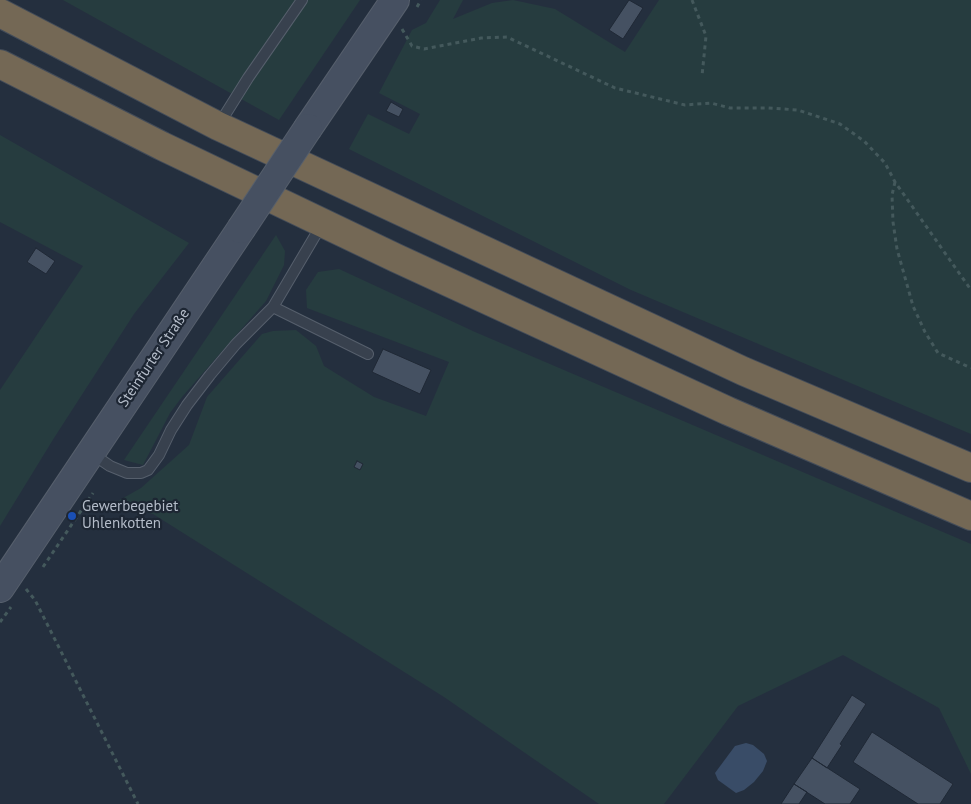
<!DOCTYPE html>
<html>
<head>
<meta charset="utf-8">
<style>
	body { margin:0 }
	canvas { display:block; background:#242f3e }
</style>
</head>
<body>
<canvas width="971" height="804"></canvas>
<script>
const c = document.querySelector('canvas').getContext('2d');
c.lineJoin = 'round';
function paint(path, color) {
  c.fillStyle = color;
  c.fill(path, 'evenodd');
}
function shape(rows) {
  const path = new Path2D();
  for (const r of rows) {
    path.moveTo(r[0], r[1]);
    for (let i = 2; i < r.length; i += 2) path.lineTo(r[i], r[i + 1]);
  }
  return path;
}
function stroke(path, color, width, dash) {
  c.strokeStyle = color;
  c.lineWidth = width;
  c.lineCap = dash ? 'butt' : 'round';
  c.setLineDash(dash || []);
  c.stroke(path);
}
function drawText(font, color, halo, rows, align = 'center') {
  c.font = font + ' "PT Sans",sans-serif';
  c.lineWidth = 4.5;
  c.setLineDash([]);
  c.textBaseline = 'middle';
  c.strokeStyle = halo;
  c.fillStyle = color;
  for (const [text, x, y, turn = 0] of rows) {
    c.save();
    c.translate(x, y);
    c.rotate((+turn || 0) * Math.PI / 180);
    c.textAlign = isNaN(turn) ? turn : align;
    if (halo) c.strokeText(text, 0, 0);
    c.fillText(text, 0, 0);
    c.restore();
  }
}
paint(shape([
	[63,0,360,0,279,120],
	[440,0,463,0,453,19,492,3,513,0,555,9,625,52,659,0,971,0,971,434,631,290,349,149,368,114,409,134,420,114,379,93,412,30,426,23],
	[0,135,189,243,134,314,54,438,0,526,0,390,83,266,0,222],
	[276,235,285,251,284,265,266,301,182,397,170,413,143,465,124,460],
	[339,269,475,332,971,544,971,774,939,708,843,655,738,706,664,804,599,804,444,697,153,514,109,506,141,488,189,445,207,397,262,334,273,331,296,330,316,346,324,366,374,397,426,416,449,362,307,308,306,290,318,272]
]), '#263c3f');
paint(shape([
	[746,743,753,745,764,754,767,761,763,771,754,782,744,790,736,793,718,780,715,773,735,746]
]), '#394c67');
const building = shape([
	[629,0,643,8,623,39,609,30,629,0],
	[391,102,403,109,399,117,386,111,391,102],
	[36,248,55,261,46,274,27,262,36,248],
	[383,349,431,370,420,394,372,372,383,349],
	[357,461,363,464,360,470,354,467,357,461],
	[852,695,866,704,840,744,842,745,827,768,812,758,852,695],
	[872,732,953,784,940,804,918,804,853,762,872,732],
	[812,758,860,789,850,804,825,804,794,784,812,758],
	[794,784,807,792,799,804,781,804,794,784]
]);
paint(building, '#455162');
stroke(building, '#1f2835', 1);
const service = shape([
	[218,126,248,78,302,0],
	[273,307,322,224],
	[91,453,110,466,127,473,141,473,148,470,159,455,171,430,187,405,210,375,236,344,273,307,368,354]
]);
const secondary = shape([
	[308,128,395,0],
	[0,588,241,229]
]);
const motorway = shape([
	[0,13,218,126,743,371,971,468],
	[0,64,162,146,396,258,728,411,971,516]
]);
stroke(service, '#565f6c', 12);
stroke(secondary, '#565f6c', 30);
stroke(motorway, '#434c59', 30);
stroke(shape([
	[692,0,706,36,702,76],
	[417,7,421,0],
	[402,29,412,46,424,49,481,38,507,37,615,88,685,105,711,103,730,108,768,108,798,110,840,124,864,141,885,163,895,182,971,290],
	[895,182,892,195,893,222,897,249,913,306,925,332,938,353,971,368],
	[43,567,93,493],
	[26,589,35,600,138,804],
	[0,622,11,607]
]), '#44595c', 3, [4, 4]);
stroke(service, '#38414e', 10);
stroke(secondary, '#465061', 28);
stroke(motorway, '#746855', 28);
const secondaryBridge = shape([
	[241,229,308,128]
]);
stroke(secondaryBridge, '#565f6c', 30, []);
stroke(secondaryBridge, '#465061', 28);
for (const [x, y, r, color] of [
	[72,516,5,"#1a4fb4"]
]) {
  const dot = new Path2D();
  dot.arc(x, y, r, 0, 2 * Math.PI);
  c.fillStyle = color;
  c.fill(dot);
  stroke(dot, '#1d2633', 2);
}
drawText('15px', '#b4bcc9', '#1d2633', [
	["Steinfurter Straße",154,358,-56]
]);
drawText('15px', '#b4bcc9', '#1d2633', [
	["Gewerbegebiet",82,507],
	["Uhlenkotten",82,524]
], 'left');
</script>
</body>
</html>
